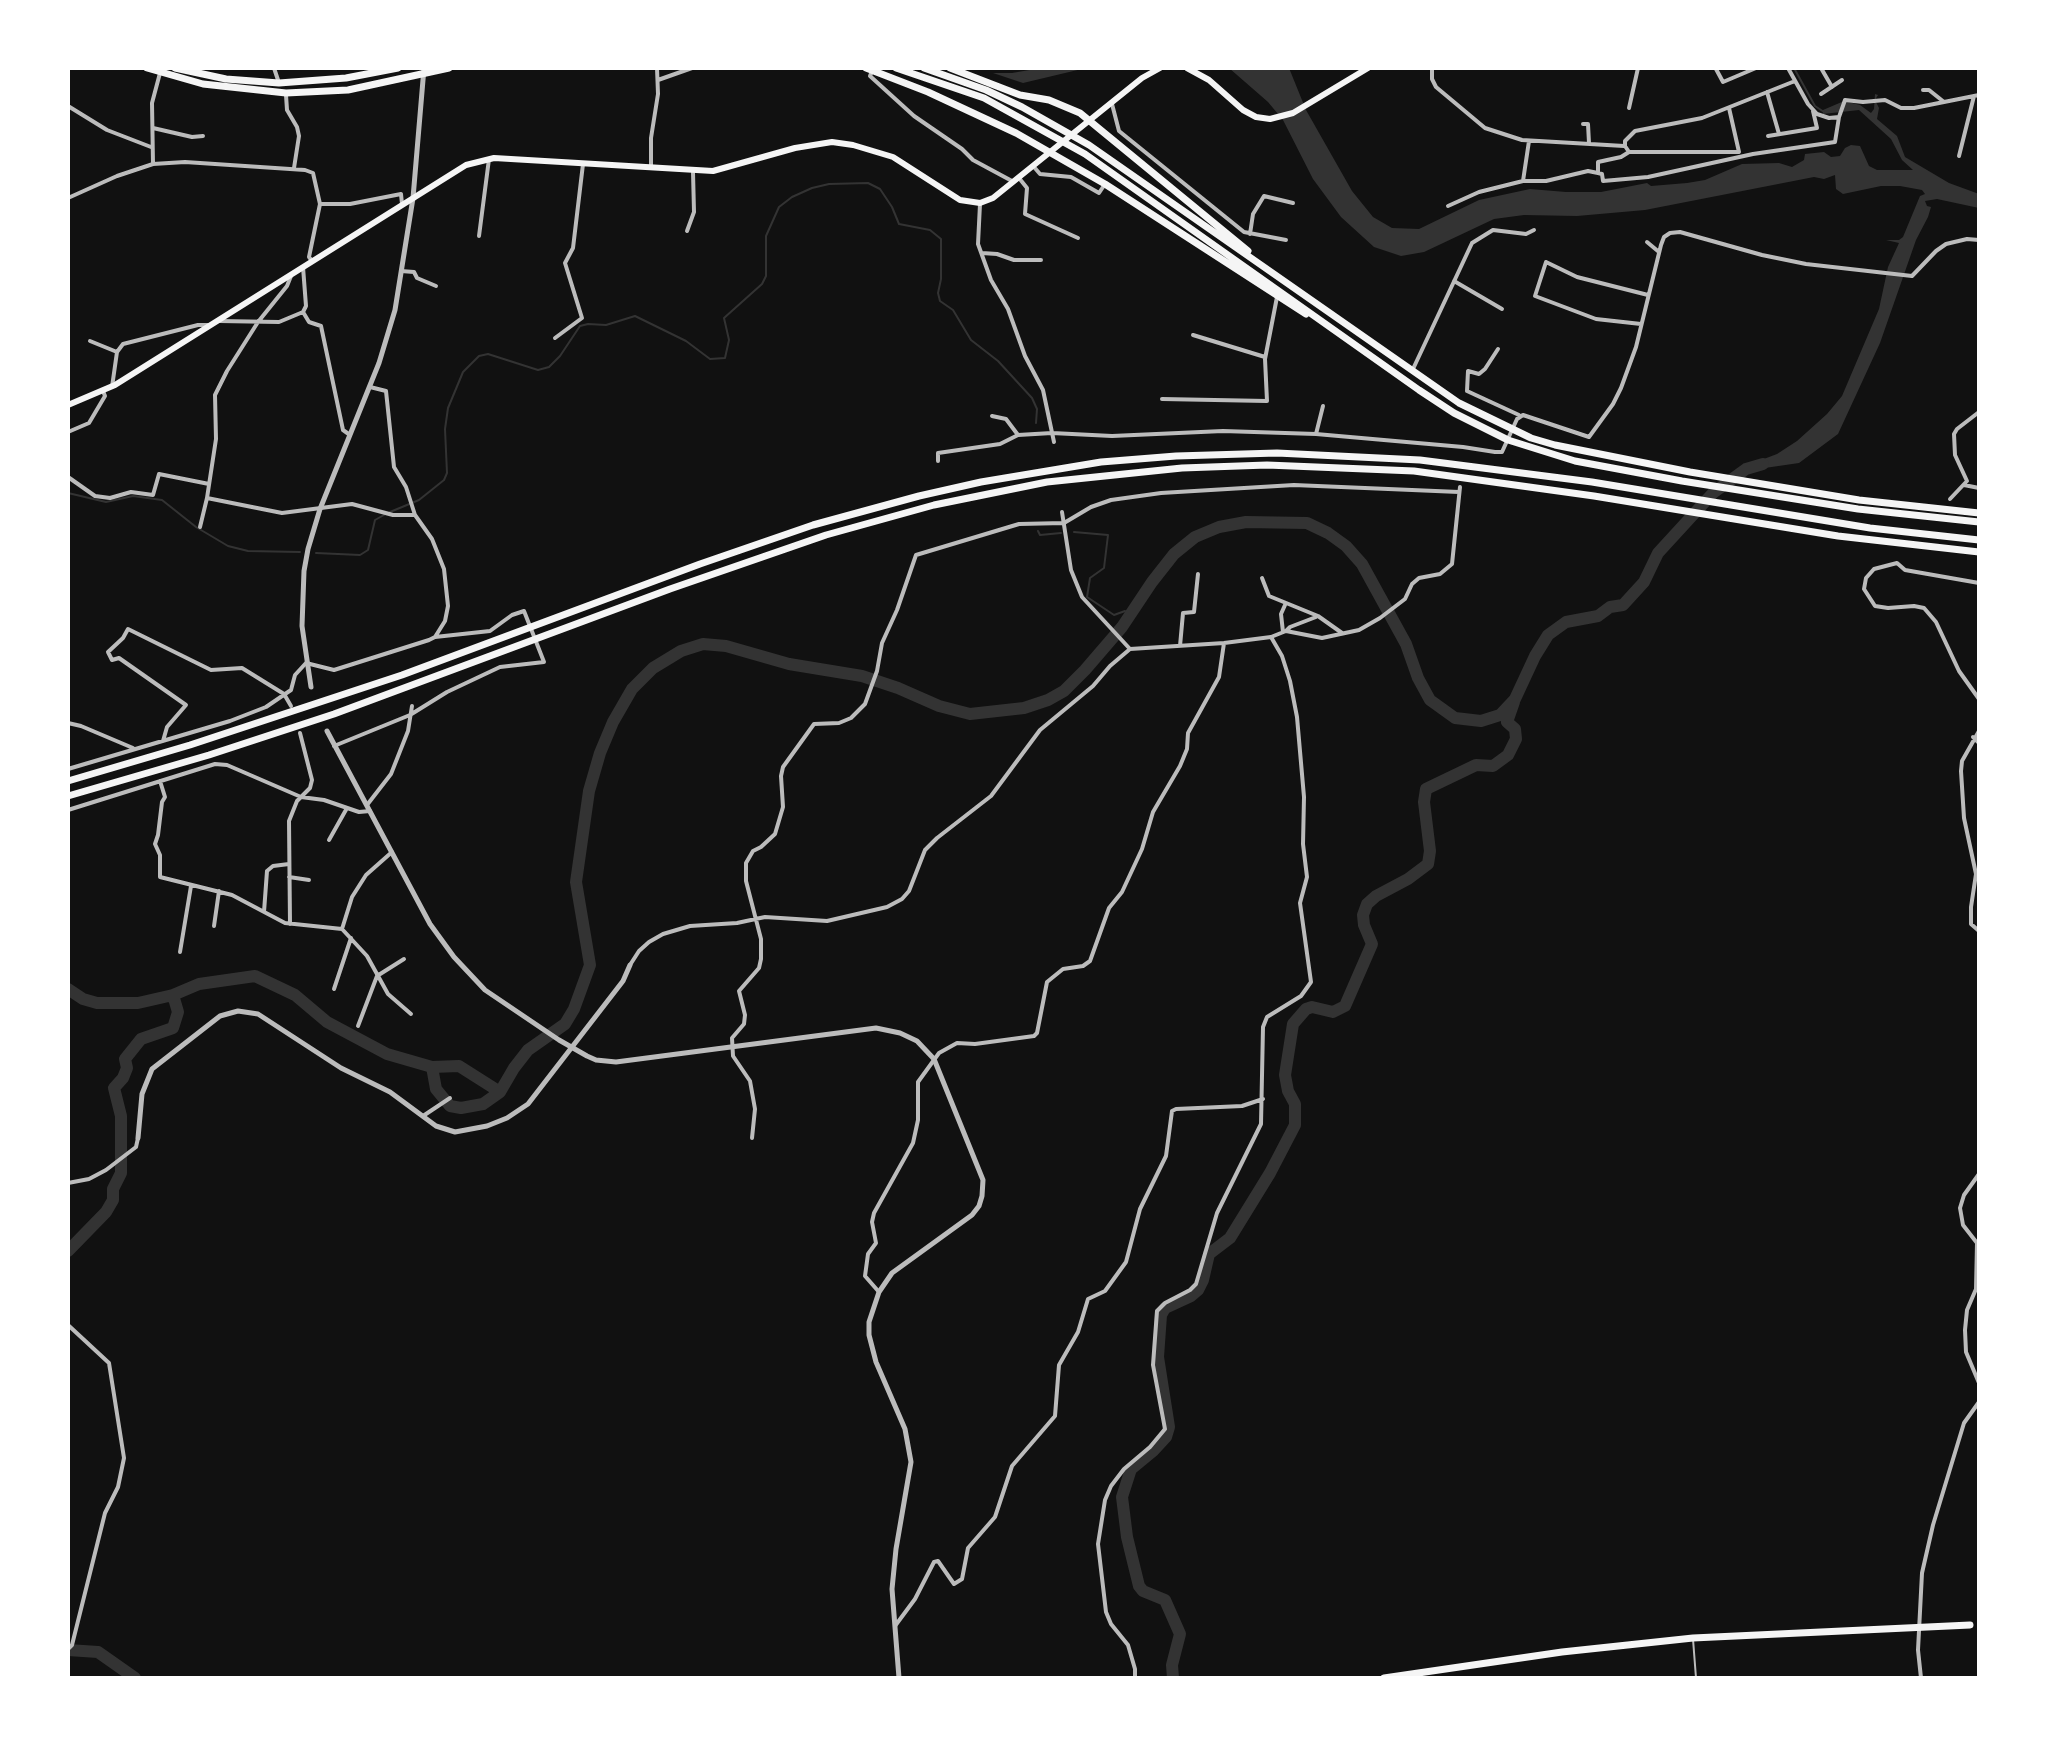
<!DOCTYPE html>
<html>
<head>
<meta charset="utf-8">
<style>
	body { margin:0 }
	#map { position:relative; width:2047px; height:1746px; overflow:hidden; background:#111; font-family:"PT Sans",sans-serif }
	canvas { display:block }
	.frame { position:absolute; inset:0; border:70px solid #fff; pointer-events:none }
</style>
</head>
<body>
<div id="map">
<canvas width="2047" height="1746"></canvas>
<div class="frame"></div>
</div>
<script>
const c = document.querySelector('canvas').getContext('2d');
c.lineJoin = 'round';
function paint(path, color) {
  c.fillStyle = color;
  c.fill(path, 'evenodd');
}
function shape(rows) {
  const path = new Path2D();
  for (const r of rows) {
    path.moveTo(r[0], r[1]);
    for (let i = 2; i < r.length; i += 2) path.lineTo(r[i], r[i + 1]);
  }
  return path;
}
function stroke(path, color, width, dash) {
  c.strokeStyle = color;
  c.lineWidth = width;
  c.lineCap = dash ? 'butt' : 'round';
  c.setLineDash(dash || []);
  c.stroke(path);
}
paint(shape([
	[1041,68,1086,68,1023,83,993,73,1012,73],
	[1229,68,1289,68,1306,110,1352,191,1373,217,1392,228,1419,229,1479,200,1530,189,1566,192,1601,192,1647,183,1651,186,1687,183,1705,180,1742,164,1779,163,1792,167,1804,160,1805,154,1824,152,1831,157,1840,156,1845,148,1851,145,1860,146,1869,166,1877,170,1913,170,1902,160,1891,139,1859,110,1823,114,1823,110,1844,101,1860,105,1871,113,1874,109,1875,94,1878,95,1875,100,1879,108,1877,119,1897,136,1905,157,1949,183,1979,194,1979,208,1937,199,1925,201,1927,206,1931,207,1928,217,1916,240,1880,343,1838,434,1799,463,1751,470,1748,465,1777,454,1797,441,1827,414,1842,396,1879,309,1888,267,1899,243,1886,240,1899,240,1903,237,1920,196,1925,194,1922,190,1900,186,1881,186,1843,194,1836,189,1835,175,1824,179,1814,177,1645,210,1577,216,1524,215,1494,219,1424,252,1401,256,1374,247,1341,217,1313,179,1283,120,1268,102]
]), '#333');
stroke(shape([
	[1794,68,1815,106,1824,112],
	[68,493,106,502,133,496,162,500,196,527,228,546,248,551,300,552],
	[390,512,419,500,444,480,447,473,445,429,448,408,463,372,479,356,488,354,538,370,549,367,560,356,580,326,588,324,606,325,635,316,686,341,710,359,725,358,729,340,724,318,762,284,766,276,766,236,779,207,792,197,812,188,829,184,868,183,880,189,892,207,899,224,930,230,941,239,941,279,938,293,940,301,953,310,971,340,998,361,1032,398,1037,409,1036,423],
	[1038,531,1040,535,1061,533],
	[1074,532,1108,535,1104,568,1090,578,1087,597,1114,615,1125,611,1130,615],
	[316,553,360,555,368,550,375,520,384,515]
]), '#333', 2);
stroke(shape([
	[68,989,83,999,97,1003,138,1003,173,995,199,984,255,976,295,995,327,1022,387,1054,432,1067,459,1066,500,1092],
	[432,1067,436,1089,450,1106,461,1108,483,1104,500,1092,514,1068,528,1050,565,1024,574,1009,590,965,576,882,589,791,600,753,613,722,632,689,653,668,681,651,703,644,726,646,789,664,862,676,898,688,939,706,970,714,1024,708,1048,700,1064,691,1085,670,1122,627,1152,582,1174,554,1195,537,1219,527,1246,522,1307,523,1328,533,1346,546,1362,564,1406,644,1418,678,1430,700,1455,718,1481,721,1500,715,1515,699,1535,656,1548,635,1566,622,1598,616,1610,607,1623,605,1644,582,1658,553,1713,493,1746,469,1763,464],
	[68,1251,106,1212,113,1200,113,1189,121,1173,121,1116,114,1088,123,1078,127,1068,125,1059,141,1039,173,1028,178,1012,173,995],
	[68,1650,98,1652,135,1678],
	[1173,1678,1172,1665,1180,1634,1165,1600,1143,1591,1139,1586,1127,1537,1122,1497,1131,1469,1154,1450,1166,1437,1169,1427,1158,1357,1161,1315,1165,1308,1191,1296,1198,1290,1203,1280,1209,1254,1230,1238,1270,1173,1295,1125,1295,1104,1288,1091,1285,1075,1293,1024,1306,1009,1312,1007,1333,1012,1345,1006,1372,944,1364,925,1363,915,1367,904,1376,896,1408,879,1428,864,1430,851,1424,802,1426,789,1476,765,1493,766,1508,755,1516,739,1515,729,1507,722,1514,702]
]), '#333', 12);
stroke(shape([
	[1693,1639,1696,1678]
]), '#bcbcbc', 2);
stroke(shape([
	[274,68,279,83],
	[1432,68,1432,79,1436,87,1485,128,1522,140,1624,146],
	[1821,68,1832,87],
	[1716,69,1723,82,1756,68],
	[872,71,870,76,914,116,962,149,973,160,1012,181],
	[658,80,692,68],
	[1923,90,1929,90,1944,102],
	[1767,92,1779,134],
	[1821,94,1842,80],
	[286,95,287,110,297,127,299,136,294,168],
	[1112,104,1119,131,1244,232,1286,240],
	[68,106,107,130,151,147],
	[1629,108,1638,68],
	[1729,108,1739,152,1629,152,1625,146,1625,141,1635,131,1702,118,1795,81],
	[1839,117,1845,100,1863,102,1885,100,1901,108,1914,108,1979,95],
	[1583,124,1588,124,1589,143],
	[153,128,192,137,203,136],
	[1768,136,1817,128,1813,111],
	[1529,141,1523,181,1546,181,1588,171,1598,173],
	[1629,152,1621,157,1598,162,1598,173,1602,174,1603,181,1648,177,1753,154,1835,142,1839,117,1829,118,1817,114,1808,104,1788,68],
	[1959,156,1974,96],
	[153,164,152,103,160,73],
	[651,167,651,138,658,94,657,68],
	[1034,167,1040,174,1071,177,1099,193,1105,184],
	[1019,178,1027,188,1025,214,1078,238],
	[68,198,117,176,153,164,185,162,305,170,313,173,320,204,309,257,312,261],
	[320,204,350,204,401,194,402,204],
	[980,204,978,244,991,280,1008,309,1025,356,1043,390,1054,442],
	[1448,206,1479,192,1523,181],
	[687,231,694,212,693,172],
	[1250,234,1253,214,1264,196,1293,203],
	[479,236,489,159],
	[1647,242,1659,252],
	[982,253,997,254,1014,260,1041,260],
	[303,267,306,306,303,312],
	[401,271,414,272,417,278,436,286],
	[291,276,287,286,258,322,227,371,215,395,216,439,207,498,282,513,352,504,393,515,415,515],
	[1454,281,1502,309],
	[219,321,279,322,303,312,309,322,321,326,343,430,350,435],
	[1641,324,1596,319,1535,296,1546,262,1577,277,1648,295],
	[1193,335,1265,357],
	[555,338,582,318,565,263,573,248,583,164],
	[90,341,117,352],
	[1498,349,1485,369,1479,374,1468,371,1467,391,1519,415],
	[1413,369,1472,243,1493,230,1526,234,1534,230],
	[112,387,117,352,123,344,198,325,209,325],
	[1162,399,1267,401,1265,359,1277,297],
	[992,416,1006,419,1018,435],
	[68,432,89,423,105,396,103,391],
	[1316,434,1323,406],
	[938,461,938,453,1000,444,1018,435,1052,433,1112,436,1223,431,1316,434,1463,447,1495,452,1502,452,1517,419,1523,415,1589,437,1613,404,1621,388,1636,347,1661,245,1664,237,1670,233,1680,232,1762,255,1806,264,1912,276,1936,251,1946,244,1967,239,1979,240],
	[68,477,95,496,110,498,131,492,153,495,159,474,209,484],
	[1964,485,1979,488],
	[1950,499,1967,481,1955,455,1954,434,1957,429,1979,412],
	[1062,512,1071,570,1082,597,1130,649],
	[200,527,207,498],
	[1262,578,1269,596,1318,616,1342,633],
	[1979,583,1905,570,1897,563,1874,569,1866,578,1864,589,1875,606,1888,608,1914,606,1924,608,1936,622,1959,671,1979,699],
	[1286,631,1290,627,1316,617],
	[1283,632,1281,614,1285,605],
	[1180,646,1183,613,1194,612,1198,574],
	[68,723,81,726,133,748],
	[1979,731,1962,761,1961,771,1964,818,1976,874,1971,907,1971,924,1979,931],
	[1973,737,1979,743],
	[163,741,167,727,186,705,119,658,112,660,108,652,123,638,128,629,211,670,242,668,284,694,291,706],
	[334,746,410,715,447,692,500,667,544,662,524,611,512,615,490,631,435,637],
	[68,769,230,721,266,707,291,690,295,675,306,663,334,670,429,640,435,637,445,621,448,606,444,569,432,539,415,515,406,487,394,467,386,391,370,387],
	[160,781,165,797,162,802,158,835,155,844,160,855,160,877,232,895,285,923,342,929,367,956,388,994,411,1014],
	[367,805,391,774,408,731,412,706],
	[68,810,215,764,227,765,301,797,324,800,359,812,370,811],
	[329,840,347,808],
	[289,877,309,880],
	[264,912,267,871,273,866,289,864],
	[290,924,289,821,297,801,310,788,312,780,300,733],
	[214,926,219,891],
	[342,929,352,897,366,875,392,852],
	[180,952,191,886],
	[630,965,639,951,649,942,663,934,690,926,737,923,765,917,827,921,887,907,902,899,909,891,925,850,937,838,991,796,1040,730,1093,686,1110,666,1130,649,1224,643,1271,637,1286,631,1322,638,1359,630,1380,618,1405,599,1412,584,1419,578,1440,574,1452,564,1460,487],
	[334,989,351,938],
	[358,1026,377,976,404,959],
	[423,1116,450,1098],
	[752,1138,755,1109,750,1081,733,1056,732,1038,744,1024,745,1015,739,991,759,968,761,959,761,939,746,881,746,863,753,851,761,847,775,834,783,807,781,776,783,767,814,724,839,723,851,718,865,704,877,671,882,643,897,610,916,555,1019,524,1064,523,1091,507,1111,500,1161,493,1294,485,1459,492],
	[1979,1147,1979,1171],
	[1979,1174,1964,1195,1960,1208,1963,1225,1977,1243,1976,1289,1967,1310,1965,1330,1966,1352,1979,1383],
	[68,1183,89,1179,106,1170,136,1147,138,1138],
	[879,1292,865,1276,868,1254,876,1243,872,1222,874,1213,913,1143,918,1120,918,1082,939,1053,957,1043,975,1044,1034,1036,1037,1033,1047,982,1063,969,1083,966,1090,961,1109,908,1122,892,1142,849,1153,812,1180,766,1187,749,1188,733,1219,677,1224,643],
	[68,1325,109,1363,124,1458,118,1487,105,1513,72,1645,68,1649],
	[895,1626,915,1599,934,1562,938,1561,954,1584,962,1579,968,1548,995,1517,1012,1466,1055,1416,1059,1365,1078,1332,1088,1299,1105,1291,1126,1262,1140,1209,1166,1156,1172,1111,1176,1109,1242,1106,1263,1099],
	[1135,1678,1135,1669,1128,1645,1111,1624,1106,1612,1098,1544,1105,1500,1111,1486,1124,1469,1150,1447,1165,1429,1153,1365,1157,1311,1165,1303,1190,1290,1196,1284,1217,1213,1261,1124,1263,1027,1267,1017,1301,996,1311,982,1300,903,1307,877,1303,844,1304,797,1297,717,1290,681,1282,656,1271,637],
	[1921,1678,1918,1650,1922,1573,1933,1525,1964,1423,1979,1402]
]), '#bcbcbc', 4);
stroke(shape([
	[311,687,302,626,304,571,308,549,320,509,379,363,395,310,413,198,424,68],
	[327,731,430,924,454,957,485,990,559,1040,587,1056,596,1060,616,1062,876,1028,900,1033,917,1041,934,1059,983,1180,982,1196,979,1206,972,1215,892,1273,879,1292,869,1322,869,1335,876,1362,905,1429,911,1462,896,1549,892,1589,899,1678],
	[138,1138,142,1094,152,1069,220,1016,238,1011,258,1014,341,1068,390,1092,436,1126,455,1132,487,1126,507,1118,528,1104,623,981,630,965]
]), '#bcbcbc', 5);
stroke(shape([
	[1187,68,1209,80,1243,110,1256,117,1270,119,1293,113,1368,68],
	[68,405,115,385,466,165,494,158,713,171,795,148,832,142,853,145,893,157,960,200,980,203,993,198,1142,78,1160,68]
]), '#f5f5f5', 6);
stroke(shape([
	[147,68,203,84,286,93,348,90,449,68],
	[175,68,226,79,279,83,346,78,398,68],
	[866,68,928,92,1016,133,1105,184,1306,314],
	[896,68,984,98,1085,154,1419,390,1454,413,1508,440,1575,461,1682,481,1858,509,1979,522],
	[924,68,986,90,1022,107,1089,145,1459,403,1531,438,1555,445,1690,472,1859,500,1979,513],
	[950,68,1020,95,1049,100,1080,113,1248,251]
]), '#f5f5f5', 7);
stroke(shape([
	[68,781,190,745,402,675,700,564,813,525,919,496,981,482,1101,462,1176,456,1277,453,1420,460,1592,482,1870,528,1979,540],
	[68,796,209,755,334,714,670,589,826,535,934,505,1047,482,1182,468,1267,465,1414,471,1594,496,1838,536,1979,552],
	[1384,1678,1562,1652,1693,1638,1970,1625]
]), '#f5f5f5', 7);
</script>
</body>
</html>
